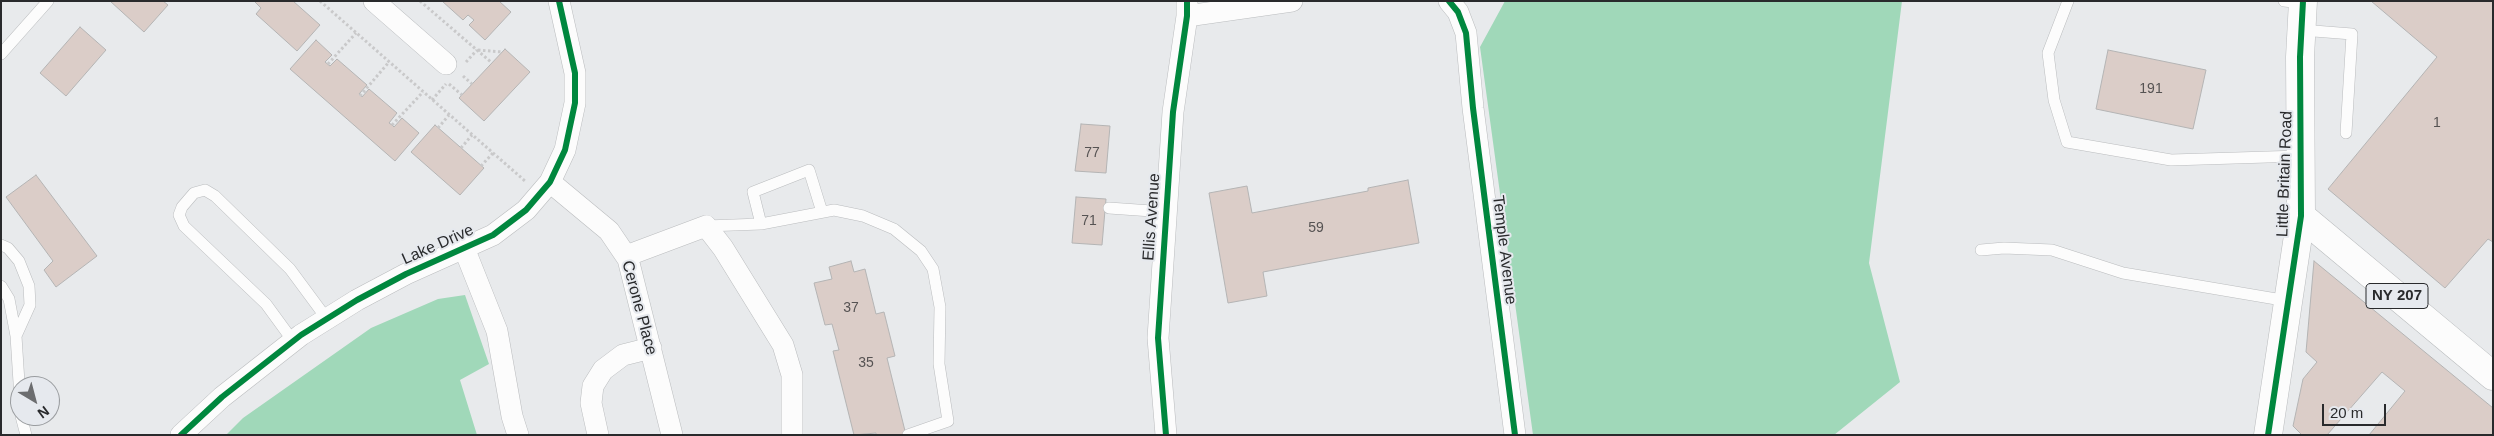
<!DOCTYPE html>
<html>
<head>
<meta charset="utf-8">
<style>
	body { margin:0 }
	#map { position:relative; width:2494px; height:436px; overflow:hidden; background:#e8eaec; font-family:Arial,sans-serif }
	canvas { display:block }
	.frame { position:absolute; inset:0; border:2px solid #292a2c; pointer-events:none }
	.north { position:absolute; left:10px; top:376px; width:50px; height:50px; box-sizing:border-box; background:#e6e9ee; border:1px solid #9a9da0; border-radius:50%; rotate:143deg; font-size:14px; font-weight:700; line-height:20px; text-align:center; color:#292a2c }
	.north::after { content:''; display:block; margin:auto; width:18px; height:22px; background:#6c6d6f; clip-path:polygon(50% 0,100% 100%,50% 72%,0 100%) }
	.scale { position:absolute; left:2322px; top:404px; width:64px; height:22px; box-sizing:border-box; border:2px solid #292a2c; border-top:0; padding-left:6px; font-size:15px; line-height:18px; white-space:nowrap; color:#292a2c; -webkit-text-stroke:4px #e6e9ee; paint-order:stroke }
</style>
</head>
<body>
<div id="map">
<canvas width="2494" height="436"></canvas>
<div class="frame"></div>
<div class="north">N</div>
<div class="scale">20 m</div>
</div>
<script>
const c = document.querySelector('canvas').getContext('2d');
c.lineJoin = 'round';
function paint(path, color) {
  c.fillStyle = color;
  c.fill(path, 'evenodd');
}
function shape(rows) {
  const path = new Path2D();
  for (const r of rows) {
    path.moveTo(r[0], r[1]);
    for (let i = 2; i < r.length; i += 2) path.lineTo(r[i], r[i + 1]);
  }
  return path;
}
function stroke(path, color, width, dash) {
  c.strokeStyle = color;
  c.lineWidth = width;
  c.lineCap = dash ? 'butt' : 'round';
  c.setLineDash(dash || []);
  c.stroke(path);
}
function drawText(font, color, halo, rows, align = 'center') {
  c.font = font + ' Arial,sans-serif';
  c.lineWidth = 4;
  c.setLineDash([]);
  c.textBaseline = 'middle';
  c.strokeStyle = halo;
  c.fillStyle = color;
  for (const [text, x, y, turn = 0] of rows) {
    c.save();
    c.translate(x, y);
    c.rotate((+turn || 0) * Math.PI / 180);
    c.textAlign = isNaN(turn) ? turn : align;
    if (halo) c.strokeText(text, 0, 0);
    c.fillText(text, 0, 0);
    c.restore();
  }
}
paint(shape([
	[1505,1,1902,1,1869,263,1900,382,1834,435,1533,435,1480,47],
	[465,295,489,364,460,380,477,435,226,435,243,418,371,328,438,299]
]), '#a0d8b9');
const building = shape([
	[110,1,163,1,168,5,144,32,110,1],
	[254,1,293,1,320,25,297,51,256,14,261,8,254,1],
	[442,1,499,1,511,12,485,40,469,25,474,20,468,15,463,20,442,1],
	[2371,1,2493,1,2493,242,2488,239,2445,288,2328,189,2437,57,2371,1],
	[80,27,106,50,66,96,40,73,80,27],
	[316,40,332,55,325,62,330,66,337,59,367,85,359,94,362,97,369,89,397,113,389,123,392,125,394,127,402,118,419,133,395,161,290,69,316,40],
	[505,49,530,72,484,121,459,98,505,49],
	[2108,50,2206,70,2193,129,2096,109,2108,50],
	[1081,124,1110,126,1106,173,1075,171,1081,124],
	[435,125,484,168,460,195,411,152,435,125],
	[36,175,97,256,56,287,44,270,53,261,6,197,36,175],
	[1408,180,1419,243,1263,272,1267,296,1228,303,1209,193,1247,186,1252,213,1368,191,1368,188,1408,180],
	[1076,197,1106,199,1102,245,1072,243,1076,197],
	[851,261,854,272,865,269,876,314,884,312,895,356,887,358,906,435,876,435,876,433,854,435,833,351,839,350,832,324,825,325,814,283,832,279,829,267,851,261],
	[2314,261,2493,408,2493,435,2369,435,2405,391,2382,372,2327,435,2302,435,2293,426,2303,379,2317,362,2306,352,2314,261]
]);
paint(building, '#dbcdc8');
stroke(building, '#b4b4b4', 1);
const service = shape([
	[2068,1,2048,53,2054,100,2067,142,2171,160,2300,156],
	[2284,1,2303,3],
	[2301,30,2352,34,2346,133],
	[1,54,48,1],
	[1109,208,1166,212],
	[761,224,753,192,809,170,822,212],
	[706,226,761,224,834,210,863,216,894,229,921,251,933,269,940,307,939,364,948,421,908,435],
	[1,245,8,248,19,261,29,286,30,305,16,336],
	[1981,250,2004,248,2052,250,2123,273,2288,301],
	[1,286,9,299,16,336,20,398],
	[293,341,266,304,184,226,179,215,182,207,194,193,205,190,215,196,290,269,327,319],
	[21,416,26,435]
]);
const minor = shape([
	[374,1,446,64],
	[1449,1,1458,12,1466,33,1473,108,1515,435],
	[1187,16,1292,1],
	[550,182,609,231,628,259,672,435],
	[464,248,497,331,512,416,518,435],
	[626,256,706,226,723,248,783,345,792,375,792,435],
	[181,435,222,397,301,335,357,300,406,274,493,235,526,210,550,182,565,150,575,103,575,73,559,1],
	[598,435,591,403,593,386,603,370,623,355,651,348],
	[1166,435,1158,338,1173,112,1187,16,1187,1]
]);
const tertiary = shape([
	[2268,435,2301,216]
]);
const primary = shape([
	[2303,1,2300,57,2301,216,2493,376]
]);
stroke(service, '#babcbe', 12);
stroke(minor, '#babcbe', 22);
stroke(tertiary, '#babcbe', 29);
stroke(primary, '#babcbe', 29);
stroke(shape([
	[320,1,525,181],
	[420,1,492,63],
	[478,50,502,52],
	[466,62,477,50],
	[328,64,356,33],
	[463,76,472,84],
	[449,84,462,95],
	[360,96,389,62],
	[432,100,446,84],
	[392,125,423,92],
	[438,128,449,115],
	[461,148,472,135],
	[481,166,493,153]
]), '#c9c9ca', 3, [2.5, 2.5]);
stroke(service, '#fcfcfc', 11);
stroke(minor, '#fcfcfc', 21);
stroke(tertiary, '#fcfcfc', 28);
stroke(primary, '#fcfcfc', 28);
stroke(shape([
	[1449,1,1458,12,1466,33,1473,108,1515,435],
	[181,435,222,397,301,335,357,300,406,274,493,235,526,210,550,182,565,150,575,103,575,73,559,1],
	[1166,435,1158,338,1173,112,1187,16,1187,1],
	[2268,435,2301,216,2300,57,2303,1]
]), '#00873e', 6);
drawText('14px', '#565353', null, [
	["191",2151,89],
	["1",2437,123],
	["77",1092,153],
	["71",1089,221],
	["59",1316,228],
	["37",851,308],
	["35",866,363]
]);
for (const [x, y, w] of [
	[2397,296,62]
]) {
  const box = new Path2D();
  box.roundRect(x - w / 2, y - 12.5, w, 25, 4);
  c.fillStyle = '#e6e9ee';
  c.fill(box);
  stroke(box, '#292a2c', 1);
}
drawText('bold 15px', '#292a2c', null, [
	["NY 207",2397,296]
]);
drawText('16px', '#292a2c', '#e6e9ee', [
	["Little Britain Road",2285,174,-88],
	["Ellis Avenue",1152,217,-86],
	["Lake Drive",438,245,-24],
	["Temple Avenue",1504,250,83],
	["Cerone Place",639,308,75]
]);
</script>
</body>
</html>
